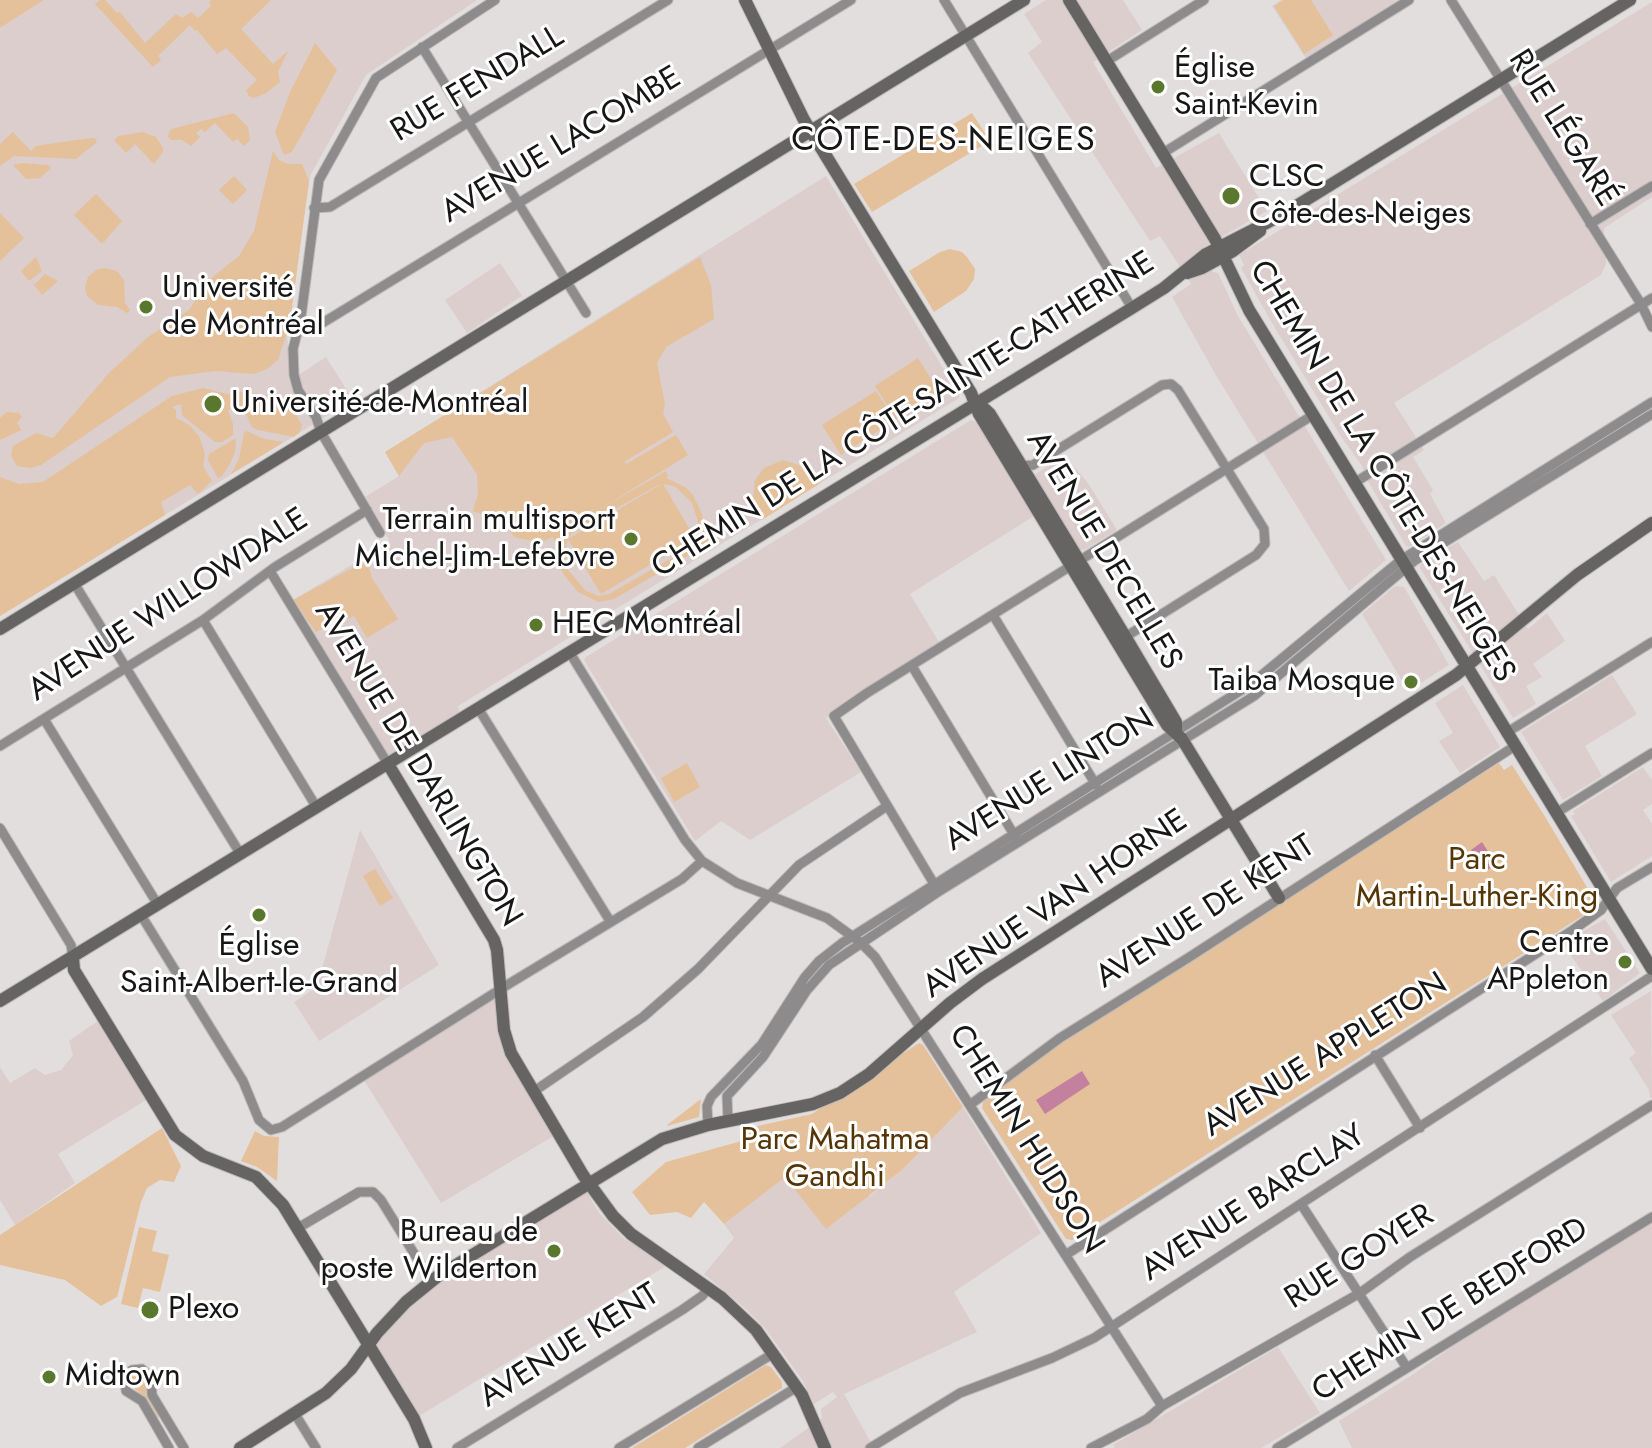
<!DOCTYPE html>
<html>
<head>
<meta charset="utf-8">
<style>
	body { margin:0 }
	canvas { display:block; background:#e3dede }
</style>
</head>
<body>
<canvas width="1652" height="1448"></canvas>
<script>
const c = document.querySelector('canvas').getContext('2d');
c.lineJoin = 'round';
function paint(path, color) {
  c.fillStyle = color;
  c.fill(path, 'evenodd');
}
function shape(rows) {
  const path = new Path2D();
  for (const r of rows) {
    path.moveTo(r[0], r[1]);
    for (let i = 2; i < r.length; i += 2) path.lineTo(r[i], r[i + 1]);
  }
  return path;
}
function stroke(path, color, width, dash) {
  c.strokeStyle = color;
  c.lineWidth = width;
  c.lineCap = dash ? 'butt' : 'round';
  c.setLineDash(dash || []);
  c.stroke(path);
}
function drawText(font, color, halo, rows, align = 'center') {
  c.font = font + ' Jost,sans-serif';
  c.lineWidth = 6;
  c.setLineDash([]);
  c.textBaseline = 'middle';
  c.strokeStyle = halo;
  c.fillStyle = color;
  for (const [text, x, y, turn = 0] of rows) {
    c.save();
    c.translate(x, y);
    c.rotate((+turn || 0) * Math.PI / 180);
    c.textAlign = isNaN(turn) ? turn : align;
    if (halo) c.strokeText(text, 0, 0);
    c.fillText(text, 0, 0);
    c.restore();
  }
}
paint(shape([
	[44,0,477,0,366,75,310,176,287,335,291,380,326,357,353,400,0,616,0,28],
	[1046,0,1123,0,1142,30,1093,62,1156,168,1219,133,1267,211,1202,248,1213,272,1218,273,1238,316,1386,560,1349,591,1217,377,1172,297,1191,284,1160,236,1150,241,1028,53,1042,42,1024,14],
	[1281,0,1398,0,1309,63,1272,6],
	[1652,2,1652,197,1604,228,1606,264,1601,275,1394,403,1424,450,1413,457,1433,490,1430,494,1446,523,1409,547,1406,546,1369,483,1362,466,1340,435,1272,323,1241,268,1244,265,1239,255],
	[826,176,960,396,959,398,458,706,460,720,388,764,293,600,390,542,365,497,399,476,385,452],
	[500,263,522,296,467,333,445,300],
	[971,420,977,423,1034,516,910,594,942,647,826,718,861,772,750,840,721,821,695,841,584,660,586,657],
	[1064,455,1088,483,1117,530,1084,550,1079,549,1034,475],
	[1458,542,1484,581,1494,575,1528,629,1547,613,1565,641,1533,664,1542,677,1526,686,1536,704,1513,718,1420,568,1420,565],
	[1395,586,1404,587,1449,665,1408,691,1362,614],
	[1612,675,1637,714,1585,746,1602,776,1563,800,1521,732],
	[1463,685,1500,747,1460,773,1439,741,1453,733,1435,703],
	[1643,767,1652,780,1652,804,1643,810,1652,824,1652,856,1611,882,1571,816,1575,814,1573,811],
	[360,830,439,965,319,1041,294,1002,317,987],
	[1605,919,1640,973,1603,1001,1562,943],
	[499,991,502,1026,557,1134,441,1203,362,1077],
	[1651,991,1652,1097,1650,1098,1649,1090,1629,1058,1636,1053,1611,1015],
	[99,1020,146,1100,58,1154,75,1183,15,1225,0,1200,0,1067,10,1083,35,1068,45,1075,61,1070,73,1055,69,1041],
	[963,1107,1041,1233,954,1292,977,1332,844,1394,874,1448,780,1448,822,1418,821,1409,837,1397,833,1392,814,1404,803,1381,765,1328,746,1309,704,1274,734,1238,724,1224,785,1176,870,1196,902,1170],
	[589,1183,590,1198,599,1213,624,1239,671,1263,414,1419,369,1344,406,1302],
	[1652,1217,1652,1448,1352,1448,1339,1421,1412,1375,1530,1292],
	[1278,1347,1320,1413,1261,1448,1115,1448,1113,1445]
]), '#dbcecc');
paint(shape([
	[0,0,44,0,0,28],
	[101,0,105,0,117,13,120,12,145,43,176,14,182,18,191,12,198,18,211,6,209,2,211,0,271,0,241,29,273,64,288,51,278,72,280,82,266,93,254,98,249,96,246,90,257,80,226,48,217,54,197,30,195,31,190,25,158,56,161,60,153,67,95,4],
	[1284,0,1311,0,1333,35,1304,54,1274,6],
	[315,43,337,70,292,152,284,155,275,132,290,92],
	[234,113,248,127,250,140,244,146,237,139,233,142,215,123,205,132,201,129,196,133,200,137,191,146,182,140,171,140,168,137,170,130,175,128],
	[972,113,990,141,872,212,854,184],
	[13,132,31,151,36,146,55,143,92,138,95,138,97,142,76,159,14,156,0,166,0,144],
	[143,132,156,137,163,148,163,152,154,164,135,144,126,153,114,140,119,136],
	[273,151,279,160,288,164,302,164,309,181,290,323,278,360,267,369,254,374,216,371,170,377,41,465,30,468,17,466,11,455,13,446,36,433,53,438,109,373,148,337,189,310,209,280,239,256,254,231],
	[22,163,48,165,51,168,40,178,26,179,13,165],
	[234,176,247,190,233,204,219,190],
	[96,194,122,221,102,244,74,215],
	[0,213,24,238,0,261],
	[950,249,962,252,967,257,975,269,974,279,966,291,934,312,909,271,940,252],
	[36,257,42,271,29,281,21,271],
	[700,257,711,285,714,319,666,347,657,363,665,404,663,414,673,432,624,462,626,464,676,435,688,455,600,509,666,471,668,476,666,478,685,487,693,495,702,514,704,530,702,538,707,535,711,542,614,599,598,602,578,592,565,576,551,553,555,550,559,554,560,541,556,543,552,537,541,543,514,537,505,523,473,511,478,494,477,474,452,437,424,443,399,476,385,452],
	[660,484,660,485,568,539,572,533],
	[663,484,676,487,692,503,698,521,695,541,686,550,609,594,599,596,586,591,568,570,564,555,568,539,601,594,695,538],
	[105,268,117,271,124,280,125,303,130,310,127,313,117,307,98,305,87,296,85,287,88,277,96,270],
	[45,274,58,281,42,295,34,285],
	[918,358,939,392,896,419,875,386],
	[203,388,227,394,245,392,278,397,291,407,302,425,299,433,294,437,258,430,252,427,247,416,236,405,228,410,233,424,233,435,222,442,215,442,182,415,181,404,172,407,176,410,176,418,189,425,199,436,205,454,203,466,212,481,198,494,190,485,161,502,165,515,0,616,0,477,19,484,43,482,172,396],
	[876,391,895,420,841,455,822,425],
	[6,412,19,413,22,417,17,422,21,430,0,440,0,418],
	[247,431,264,439,284,442,231,474,239,459,244,433],
	[236,438,235,452,230,464,222,476,218,478,208,460,209,454],
	[783,460,801,466,819,484,762,520,753,499,755,480,764,468],
	[367,560,372,578,398,619,367,638,354,616,337,625,330,624,316,632,293,600],
	[687,763,700,787,674,802,661,778],
	[1499,763,1504,770,1512,765,1544,815,1594,899,1586,904,1590,911,1072,1240,1066,1239,982,1108,983,1102,1028,1065],
	[375,869,393,898,380,906,363,876],
	[919,1043,923,1045,963,1107,902,1170,826,1229,785,1177,724,1224,704,1202,691,1218,677,1212,650,1215,632,1192,666,1162,745,1140,744,1129,812,1114],
	[701,1099,699,1117,667,1126,667,1125],
	[162,1128,181,1166,174,1182,160,1180,147,1188,141,1202,117,1297,101,1306,65,1280,0,1265,0,1235],
	[255,1131,264,1136,279,1137,277,1181,257,1167,241,1161],
	[139,1227,157,1231,152,1251,169,1255,160,1292,143,1288,138,1308,121,1304],
	[766,1365,771,1367,782,1382,782,1388,701,1438,685,1448,632,1448],
	[137,1373,145,1379,147,1394,160,1415,158,1418,142,1395,129,1384,129,1379]
]), '#e4c19a');
paint(shape([
	[1482,842,1496,864,1486,871,1471,850],
	[1082,1071,1090,1084,1045,1114,1036,1100]
]), '#c4809f');
const street = shape([
	[944,0,1132,308],
	[1451,0,1641,304,1652,327],
	[422,47,586,313],
	[1107,61,1204,0],
	[1163,153,1409,0],
	[314,208,330,207,668,0],
	[1590,224,1652,186],
	[298,331,311,330,851,0],
	[1019,466,1033,465,1162,385,1171,384,1178,390,1264,529,1265,544,1256,555,1122,639],
	[1354,483,1652,298],
	[380,533,321,432,316,417,298,390,294,375,293,349,301,317,319,180,376,78,495,0],
	[270,571,388,764],
	[74,583,241,855],
	[993,615,1096,785],
	[203,620,317,808],
	[570,653,685,840,702,861,737,883,827,918,860,942,875,957,1162,1406],
	[912,666,1016,838],
	[478,708,610,921],
	[44,719,158,905],
	[1506,733,1652,642],
	[0,746,203,620,275,567,367,510],
	[1556,813,1652,753],
	[0,828,71,945,73,958],
	[937,889,834,716,867,693,1313,415],
	[141,915,243,1081,259,1120,271,1130,282,1127,512,982,682,879,702,861],
	[1375,1055,1420,1128],
	[533,1092,643,1017,698,969,799,865,887,806],
	[971,1104,1060,1038,1188,958,1515,746],
	[728,1121,727,1096,763,1057,807,990,829,965,938,892,1254,696,1414,561,1652,414],
	[708,1125,707,1106,711,1097,762,1044,805,977,819,961,842,943,1251,684,1401,560,1652,402],
	[1301,1204,1407,1368],
	[298,1228,359,1192,373,1192,381,1200,431,1281],
	[1067,1254,1573,930,1601,910,1617,888,1652,867],
	[295,1414,316,1448],
	[169,1448,142,1401,126,1391,125,1376,132,1370,142,1369,151,1377,152,1395,184,1448],
	[457,1448,682,1310,702,1296,709,1288],
	[619,1448,774,1353],
	[698,1448,797,1387],
	[870,1448,960,1393,1052,1358,1094,1338,1652,976],
	[1091,1448,1147,1419,1162,1406,1360,1293,1410,1257,1652,1105],
	[1277,1448,1652,1217]
]);
const secondary = shape([
	[745,0,804,120,971,393,979,414,1167,725,1182,739,1279,898],
	[1069,0,1215,239,1249,310,1652,969],
	[1187,273,1202,268,1233,251,1260,231],
	[976,401,990,414,1125,636,1176,722,1176,732],
	[0,629,1024,0],
	[388,764,494,940,497,950,504,1030,511,1053,583,1175,613,1216,631,1234,722,1298,756,1330,802,1395,825,1448],
	[73,958,74,970,175,1135,203,1156,256,1177,283,1205,414,1419,426,1448],
	[0,1001,1132,308,1164,288,1206,254,1280,216,1630,0],
	[240,1448,326,1393,351,1369,377,1333,406,1302,438,1276,662,1139,708,1125,813,1104,840,1093,869,1074,950,1003,982,979,1456,675,1577,575,1652,523]
]);
stroke(street, '#bebaba', 11);
stroke(secondary, '#bebaba', 14);
stroke(street, '#8d8b8b', 9);
stroke(secondary, '#666363', 12);
for (const [x, y, r, color] of [
	[1158,87,8,"#59782e"],
	[1231,196,10,"#59782e"],
	[146,307,8,"#59782e"],
	[213,404,10,"#59782e"],
	[631,539,8,"#59782e"],
	[536,625,8,"#59782e"],
	[1411,682,8,"#59782e"],
	[259,915,8,"#59782e"],
	[1625,962,8,"#59782e"],
	[554,1251,8,"#59782e"],
	[150,1310,10,"#59782e"],
	[49,1377,8,"#59782e"]
]) {
  const dot = new Path2D();
  dot.arc(x, y, r, 0, 2 * Math.PI);
  c.fillStyle = color;
  c.fill(dot);
  stroke(dot, '#fff', 3);
}
drawText('32px', '#171616', '#fff', [
	["Église",1174,69],
	["Saint-Kevin",1174,106],
	["CLSC",1249,178],
	["Côte-des-Neiges",1249,215],
	["Université",162,289],
	["de Montréal",162,326],
	["Université-de-Montréal",231,404],
	["Terrain multisport",615,521,"right"],
	["Michel-Jim-Lefebvre",615,558,"right"],
	["HEC Montréal",552,625],
	["Taiba Mosque",1395,682,"right"],
	["Centre",1609,944,"right"],
	["APpleton",1609,981,"right"],
	["Église",259,947,"center"],
	["Saint-Albert-le-Grand",259,984,"center"],
	["Bureau de",538,1233,"right"],
	["poste Wilderton",538,1270,"right"],
	["Plexo",168,1310],
	["Midtown",65,1377]
], 'left');
drawText('32px', '#171616', '#fff', [
	["RUE FENDALL",478,85,-31],
	["RUE LÉGARÉ",1562,129,58],
	["AVENUE LACOMBE",562,146,-31],
	["CHEMIN DE LA CÔTE-SAINTE-CATHERINE",904,416,-32],
	["CHEMIN DE LA CÔTE-DES-NEIGES",1381,472,59],
	["AVENUE DECELLES",1103,551,59],
	["AVENUE WILLOWDALE",169,606,-33],
	["AVENUE DE DARLINGTON",417,765,59],
	["AVENUE LINTON",1050,781,-32],
	["AVENUE VAN HORNE",1056,905,-34],
	["AVENUE DE KENT",1206,913,-33],
	["AVENUE APPLETON",1326,1056,-32],
	["CHEMIN HUDSON",1025,1140,58],
	["AVENUE BARCLAY",1254,1204,-33],
	["RUE GOYER",1360,1258,-32],
	["CHEMIN DE BEDFORD",1451,1311,-32],
	["AVENUE KENT",570,1347,-32]
]);
drawText('32px', '#553505', '#fff', [
	["Parc",1477,861],
	["Martin-Luther-King",1477,898],
	["Parc Mahatma",835,1141],
	["Gandhi",835,1178]
]);
c.letterSpacing = '2px';
drawText('34px', '#171616', '#fff', [
	["CÔTE-DES-NEIGES",944,142]
]);
c.letterSpacing = '0px';
</script>
</body>
</html>
